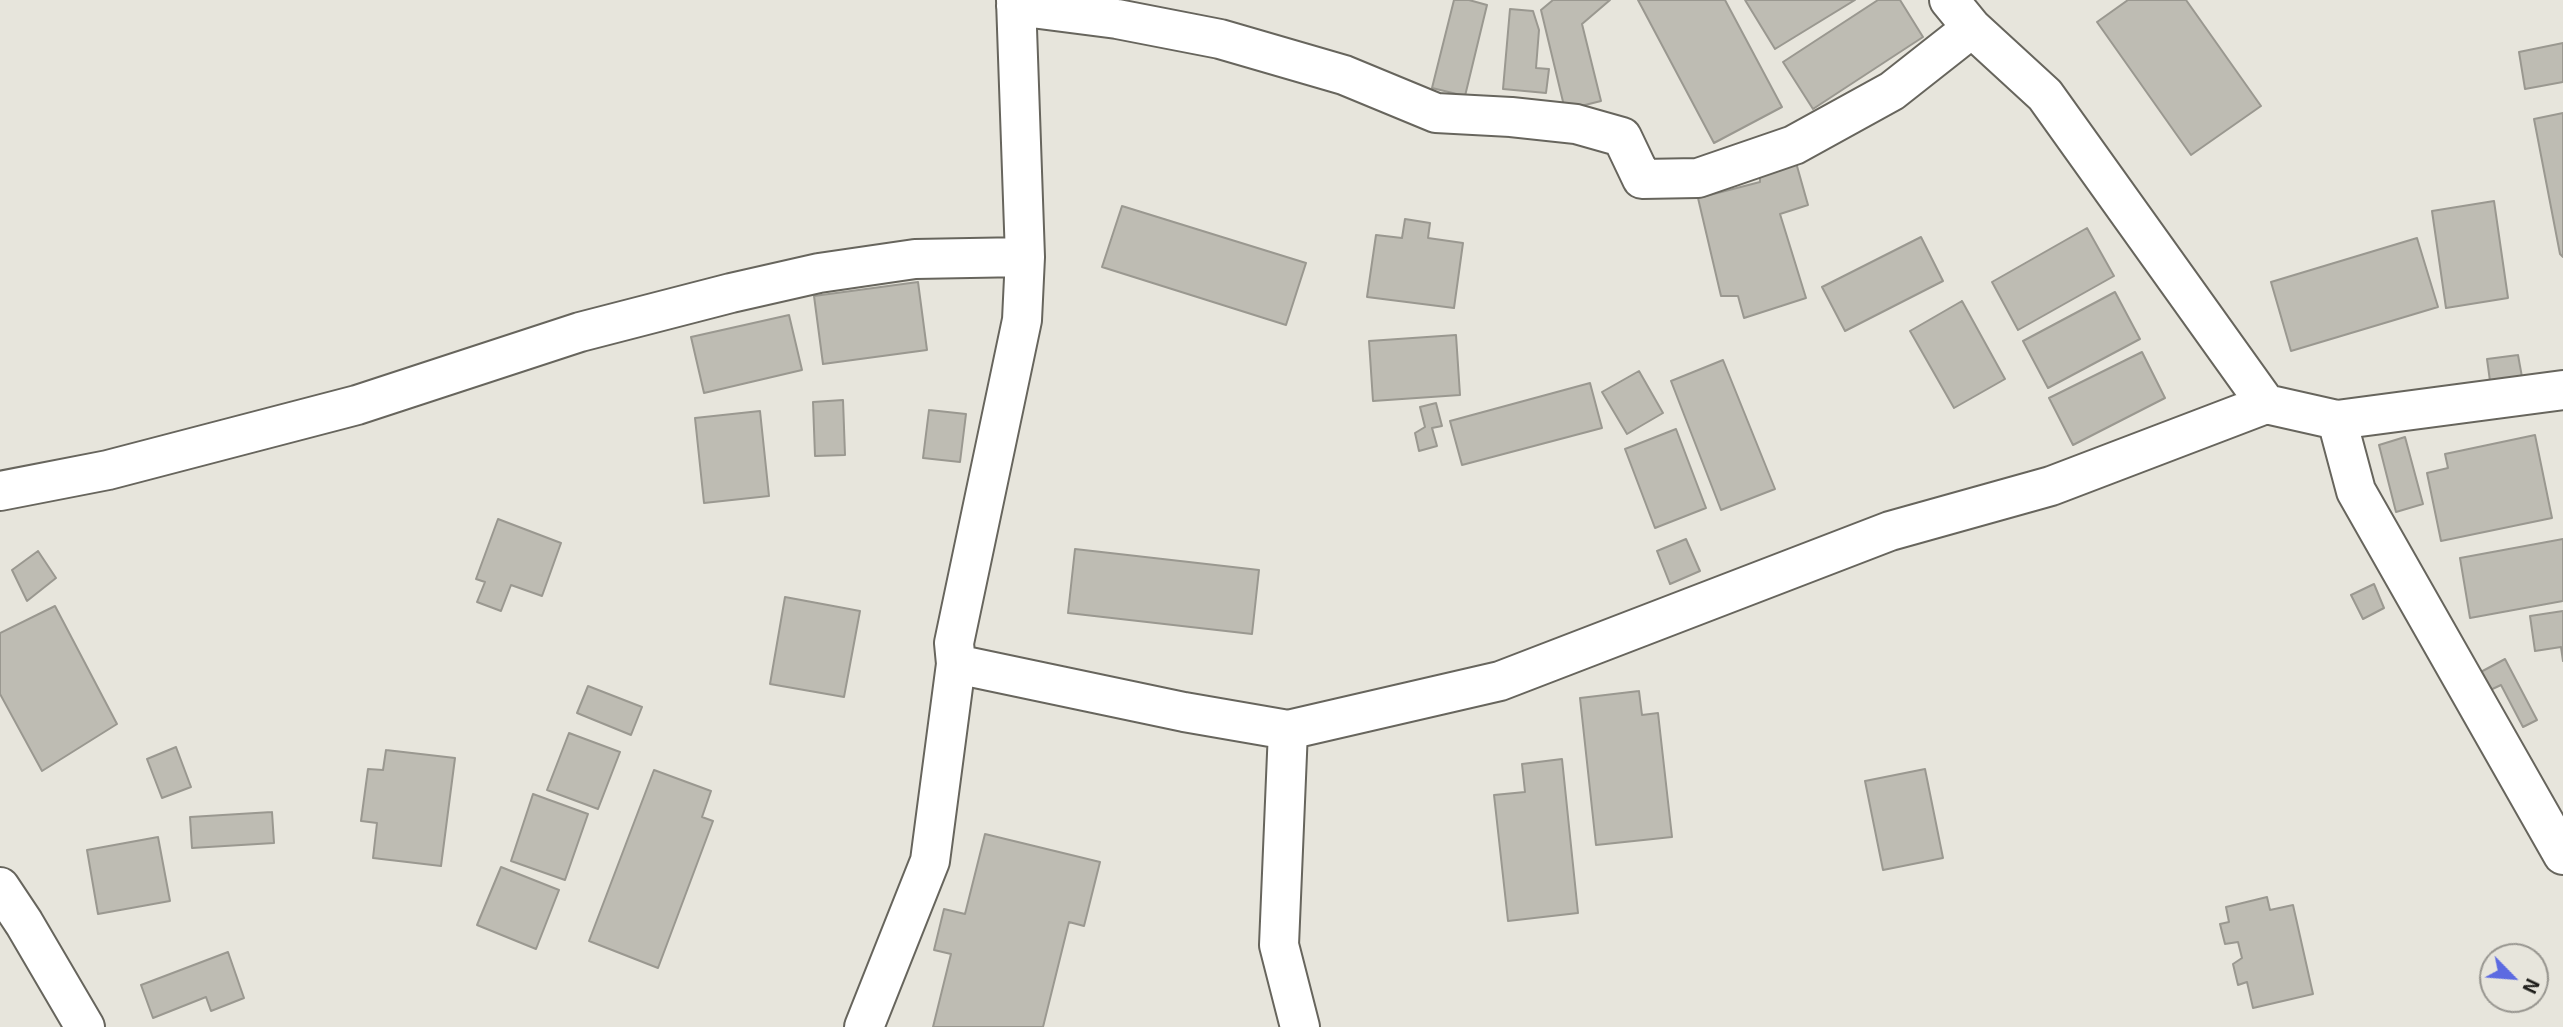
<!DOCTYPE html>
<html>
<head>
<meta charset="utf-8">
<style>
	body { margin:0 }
	#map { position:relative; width:2563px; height:1027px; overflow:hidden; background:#e7e5dc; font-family:"Exo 2",sans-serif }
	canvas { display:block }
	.north { position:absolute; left:2479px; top:943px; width:70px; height:70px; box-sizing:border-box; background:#e7e5dc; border:2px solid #97958f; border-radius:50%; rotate:115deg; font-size:19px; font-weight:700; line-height:28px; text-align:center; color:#1f1e1b }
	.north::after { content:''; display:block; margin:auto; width:24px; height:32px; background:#5c6ae1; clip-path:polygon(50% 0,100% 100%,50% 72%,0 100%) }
</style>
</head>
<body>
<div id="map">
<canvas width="2563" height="1027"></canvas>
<div class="north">N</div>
</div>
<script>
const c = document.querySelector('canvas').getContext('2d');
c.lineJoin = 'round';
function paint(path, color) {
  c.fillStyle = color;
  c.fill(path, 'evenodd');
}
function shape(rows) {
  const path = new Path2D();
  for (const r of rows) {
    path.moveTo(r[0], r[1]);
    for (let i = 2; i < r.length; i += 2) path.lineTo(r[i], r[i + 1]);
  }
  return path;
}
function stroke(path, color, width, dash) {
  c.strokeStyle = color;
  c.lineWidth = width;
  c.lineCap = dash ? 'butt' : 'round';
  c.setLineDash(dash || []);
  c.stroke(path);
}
const building = shape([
	[1454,0,1469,0,1487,5,1465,96,1432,88,1454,0],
	[1553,0,1610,0,1582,24,1601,101,1565,110,1541,10,1553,0],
	[1638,0,1725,0,1782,107,1714,143,1638,0],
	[1745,0,1855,0,1775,49,1745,0],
	[1878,0,1900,0,1923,37,1813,109,1783,62,1878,0],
	[2128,0,2186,0,2261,106,2191,155,2097,22,2128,0],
	[1510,9,1533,11,1539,30,1536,68,1549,69,1546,93,1503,89,1510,9],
	[2563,43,2563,82,2525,89,2519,52,2563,43],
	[2563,113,2563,257,2560,254,2534,119,2563,113],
	[1795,159,1808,205,1780,214,1806,298,1744,318,1738,296,1721,296,1698,198,1760,182,1760,170,1795,159],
	[2494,201,2508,298,2446,308,2432,211,2494,201],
	[1122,206,1306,263,1286,325,1102,267,1122,206],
	[1405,219,1430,223,1428,238,1463,243,1454,308,1367,297,1376,235,1402,238,1405,219],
	[2087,228,2114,276,2018,330,1992,282,2087,228],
	[1921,237,1943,281,1845,331,1822,287,1921,237],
	[2417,238,2438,307,2291,351,2271,282,2417,238],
	[918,282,927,350,823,364,814,296,918,282],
	[2115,292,2140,339,2048,388,2023,341,2115,292],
	[1962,301,2005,379,1954,408,1910,331,1962,301],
	[789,315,802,370,704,393,691,337,789,315],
	[1456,335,1460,395,1373,401,1369,341,1456,335],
	[2142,352,2165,398,2073,445,2049,398,2142,352],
	[2518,355,2522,377,2490,381,2487,359,2518,355],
	[1723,360,1775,489,1721,510,1671,381,1723,360],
	[1639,371,1663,413,1627,434,1602,392,1639,371],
	[1590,383,1602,428,1462,465,1450,421,1590,383],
	[843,400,845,455,815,456,813,402,843,400],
	[1436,403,1442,426,1432,428,1437,446,1419,451,1415,433,1425,427,1420,407,1436,403],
	[929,410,966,414,960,462,923,458,929,410],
	[760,411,769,496,704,503,695,418,760,411],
	[1676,429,1706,508,1655,528,1625,449,1676,429],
	[2535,435,2552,518,2441,541,2427,473,2448,468,2445,454,2535,435],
	[2405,437,2423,504,2396,512,2379,445,2405,437],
	[498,519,561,543,542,596,511,585,501,611,477,602,485,582,476,579,498,519],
	[1686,539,1700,571,1670,584,1657,551,1686,539],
	[2563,539,2563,601,2470,618,2460,558,2563,539],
	[1075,549,1259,570,1252,634,1068,613,1075,549],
	[38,551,56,578,27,601,12,570,38,551],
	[2374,584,2384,608,2363,619,2351,595,2374,584],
	[785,597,860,611,844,697,770,684,785,597],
	[55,606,117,724,42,771,0,694,0,633,55,606],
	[2563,611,2563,661,2561,647,2535,651,2530,616,2563,611],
	[2505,659,2537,720,2523,727,2501,685,2486,692,2477,674,2505,659],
	[588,686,642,707,631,735,577,713,588,686],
	[1639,691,1642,715,1658,713,1672,837,1596,845,1580,698,1639,691],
	[569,733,620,752,598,809,547,790,569,733],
	[176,747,191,787,162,798,147,759,176,747],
	[386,750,455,758,441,866,373,858,377,823,361,821,368,769,383,770,386,750],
	[1562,759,1578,913,1508,921,1494,795,1525,792,1522,764,1562,759],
	[1925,769,1943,858,1883,870,1865,781,1925,769],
	[654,770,711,791,702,817,713,821,658,968,589,941,654,770],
	[533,794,588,814,565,880,511,861,533,794],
	[272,812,274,843,192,848,190,817,272,812],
	[985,834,1100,862,1084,926,1069,922,1043,1027,933,1027,951,954,934,950,944,909,965,914,985,834],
	[158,837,170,901,98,914,87,850,158,837],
	[501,867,559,890,536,949,477,925,501,867],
	[2267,897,2270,910,2293,905,2313,994,2253,1008,2247,982,2238,985,2233,964,2242,958,2238,942,2225,944,2220,924,2229,922,2226,907,2267,897],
	[228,952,244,998,211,1011,206,997,153,1018,141,985,228,952]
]);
paint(building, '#bebcb3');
stroke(building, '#9a9890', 2);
const minor = shape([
	[1949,0,1972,28,2045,95,2266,404],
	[1016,6,1117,19,1220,39,1344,75,1436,113,1511,117,1576,124,1622,137,1642,179,1698,178,1794,145,1892,91,1972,28],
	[2337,420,2356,491,2563,855],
	[0,491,108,470,357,405,580,332,731,293,819,273,915,259,1025,257],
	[956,664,1184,712,1288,730,1500,681,1890,531,2051,486,2266,404,2337,420,2563,390],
	[1288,730,1279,945,1300,1027],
	[0,887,24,923,85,1027],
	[864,1027,930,861,956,664,954,643,1022,320,1025,257,1016,0]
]);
stroke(minor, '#67655d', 42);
stroke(minor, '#fff', 38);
</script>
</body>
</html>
